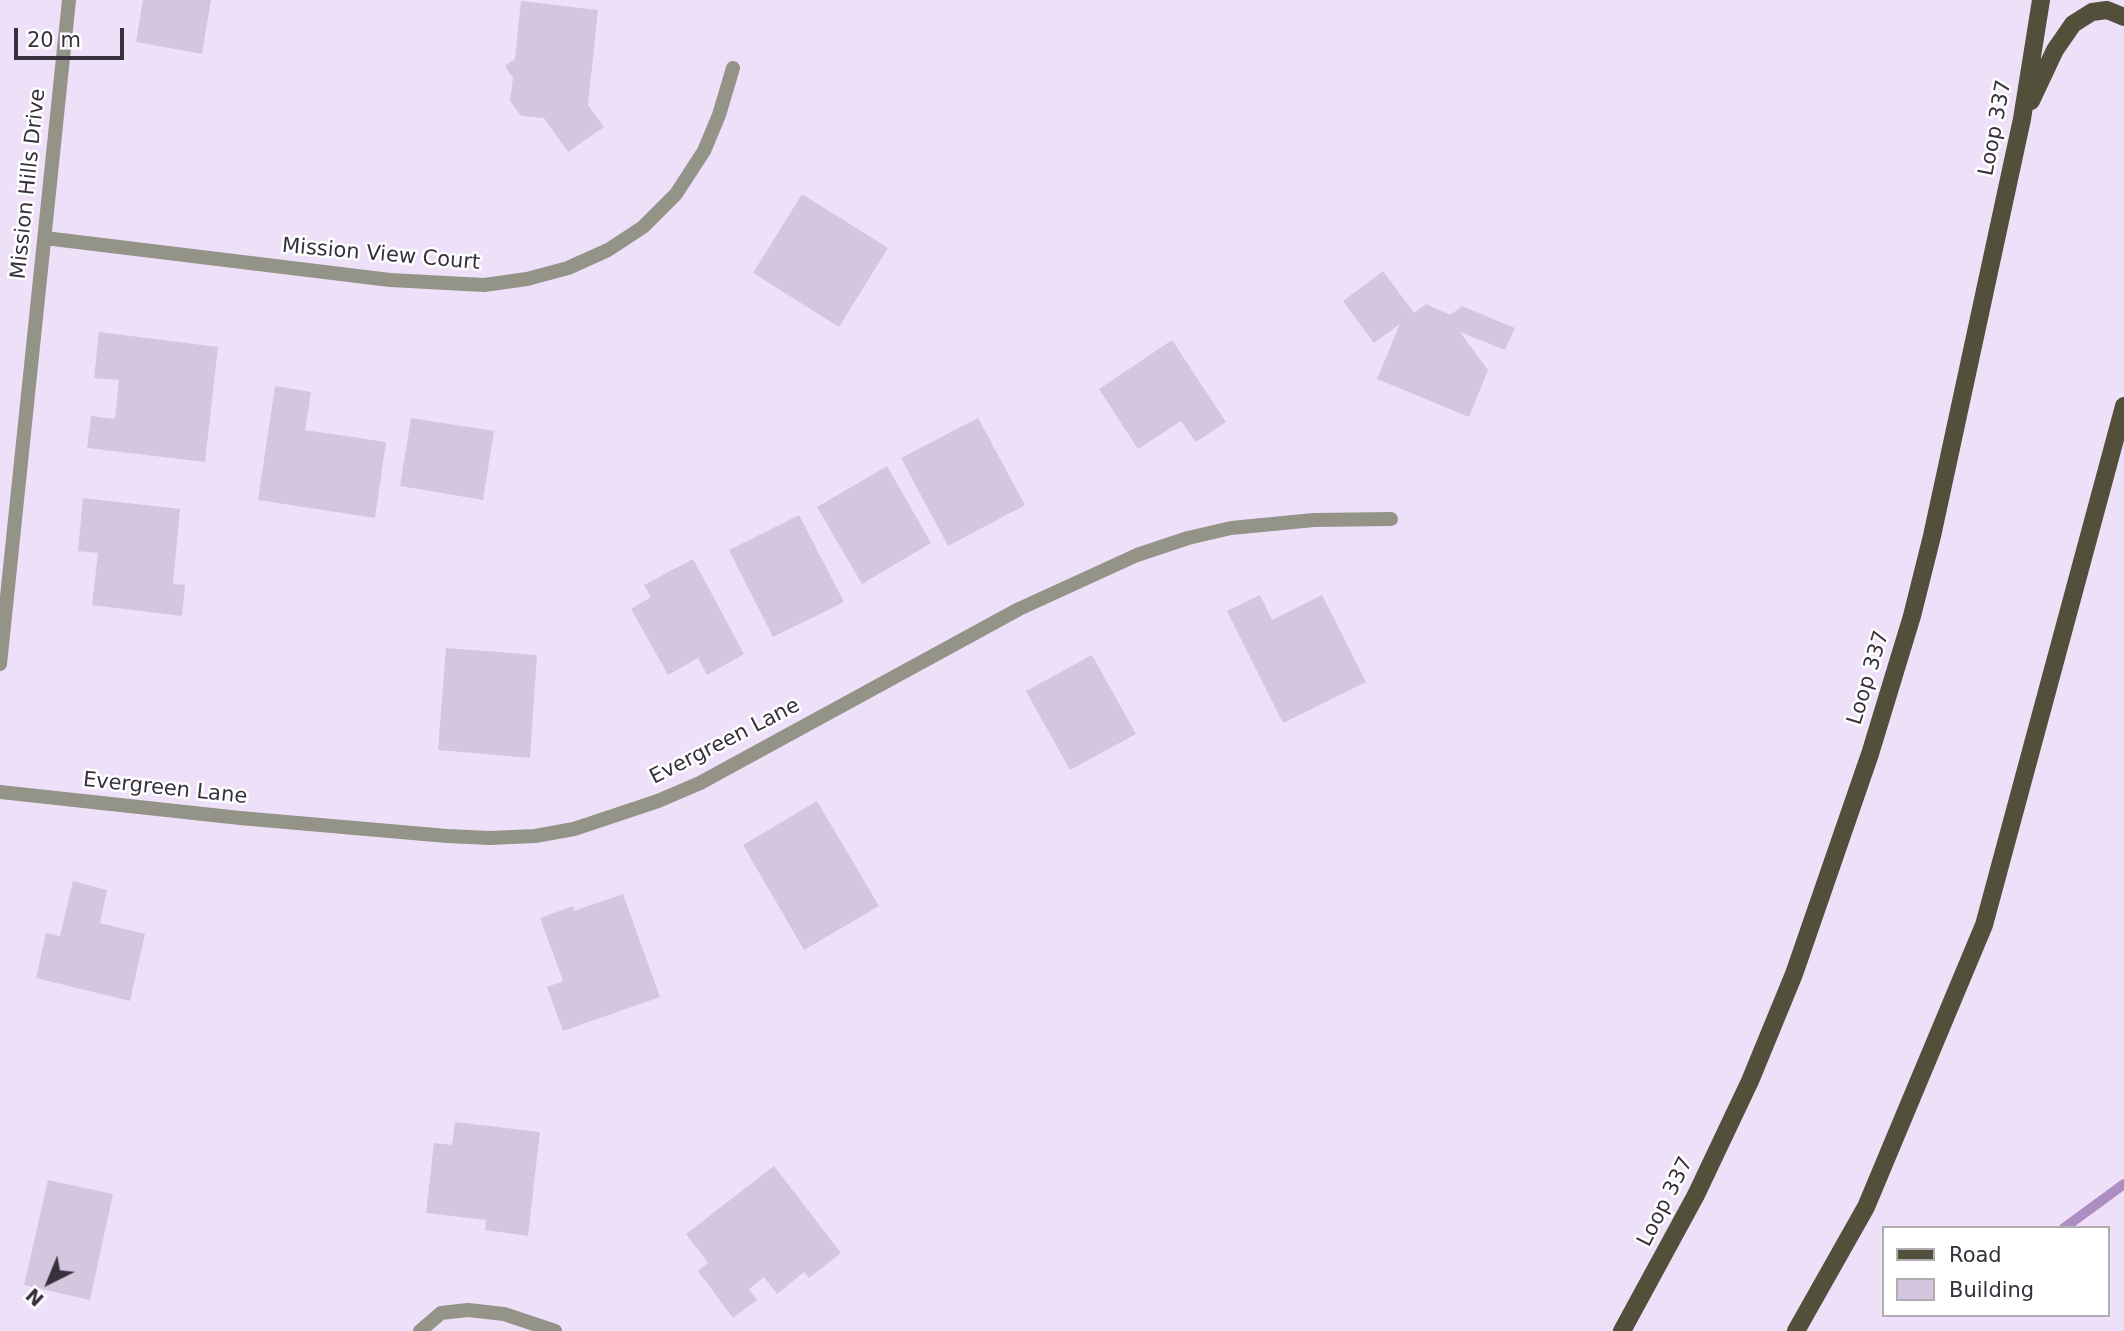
<!DOCTYPE html>
<html>
<head>
<meta charset="utf-8">
<style>
	body { margin:0 }
	#map { position:relative; width:2124px; height:1331px; overflow:hidden; background:#efe0f9; font-family:"DejaVu Sans",sans-serif }
	canvas { display:block }
	.legend { position:absolute; left:1882px; top:1226px; width:228px; height:91px; box-sizing:border-box; background:#fff; border:2px solid #afadb0; margin:0; padding:9px 12px; list-style:none; font-size:21px; color:#36313a }
	.legend li { display:flex; align-items:center; gap:14px; height:35px }
	.legend b { width:35px; border:2px solid #afadb0 }
	.north { position:absolute; left:14px; top:1247px; width:70px; height:70px; -webkit-text-stroke:5px #fff; paint-order:stroke; rotate:223deg; font-size:19px; font-weight:700; line-height:28px; text-align:center; color:#36313a }
	.north::after { content:''; display:block; margin:auto; width:24px; height:32px; background:#36313a; clip-path:polygon(50% 0,100% 100%,50% 72%,0 100%) }
	.scale { position:absolute; left:14px; top:28px; width:110px; height:32px; box-sizing:border-box; border:4px solid #36313a; border-top:0; padding-left:9px; font-size:21px; line-height:24px; white-space:nowrap; color:#36313a; -webkit-text-stroke:5px #fff; paint-order:stroke }
</style>
</head>
<body>
<div id="map">
<canvas width="2124" height="1331"></canvas>
<ul class="legend">
<li><b style="height:9px;background:#524f3b"></b>Road</li>
<li><b style="height:19px;background:#d5c6df"></b>Building</li>
</ul>
<div class="north">N</div>
<div class="scale">20 m</div>
</div>
<script>
const c = document.querySelector('canvas').getContext('2d');
c.lineJoin = 'round';
function shape(rows) {
  const path = new Path2D();
  for (const r of rows) {
    path.moveTo(r[0], r[1]);
    for (let i = 2; i < r.length; i += 2) path.lineTo(r[i], r[i + 1]);
  }
  return path;
}
function stroke(path, color, width, dash) {
  c.strokeStyle = color;
  c.lineWidth = width;
  c.lineCap = dash ? 'butt' : 'round';
  c.setLineDash(dash || []);
  c.stroke(path);
}
function paint(path, color) {
  c.fillStyle = color;
  c.fill(path, 'evenodd');
}
function drawText(font, color, halo, rows, align = 'center') {
  c.font = font + ' "DejaVu Sans",sans-serif';
  c.lineWidth = 5;
  c.setLineDash([]);
  c.textBaseline = 'middle';
  c.strokeStyle = halo;
  c.fillStyle = color;
  for (const [text, x, y, turn = 0] of rows) {
    c.save();
    c.translate(x, y);
    c.rotate((+turn || 0) * Math.PI / 180);
    c.textAlign = isNaN(turn) ? turn : align;
    if (halo) c.strokeText(text, 0, 0);
    c.fillText(text, 0, 0);
    c.restore();
  }
}
stroke(shape([
	[2064,1228,2124,1184]
]), '#ae8dc1', 10);
paint(shape([
	[143,0,211,0,202,54,136,42],
	[521,1,598,10,588,105,604,127,568,152,544,118,521,116,510,101,513,78,505,66,515,59],
	[802,194,888,248,839,327,753,273],
	[1383,271,1414,313,1426,304,1450,315,1462,306,1515,328,1505,350,1460,332,1488,370,1469,417,1377,379,1400,324,1374,343,1343,301],
	[99,332,218,347,205,462,87,448,91,416,115,419,119,380,94,378],
	[1172,340,1226,422,1196,442,1181,421,1138,449,1099,389],
	[275,386,311,392,305,430,386,442,375,518,258,500],
	[411,418,494,431,483,500,400,486],
	[978,418,1025,505,948,546,901,458],
	[887,466,931,543,862,584,817,507],
	[83,498,180,509,173,584,185,585,182,616,92,605,98,553,78,551],
	[799,515,844,602,773,637,729,550],
	[693,559,744,654,707,675,698,658,668,675,631,609,651,597,644,585],
	[1260,595,1272,620,1322,595,1366,682,1283,723,1227,611],
	[446,648,537,655,530,758,438,750],
	[1092,655,1136,734,1070,770,1026,691],
	[817,801,879,906,804,950,743,845],
	[73,881,107,890,100,923,145,934,130,1001,36,978,46,933,60,936],
	[623,894,660,997,563,1031,547,987,563,981,540,918,573,906,574,911],
	[455,1122,540,1132,528,1236,485,1230,486,1220,426,1213,434,1143,452,1145],
	[774,1166,841,1253,809,1278,804,1272,777,1294,764,1277,749,1289,757,1300,733,1318,698,1271,708,1263,686,1234],
	[48,1180,113,1194,90,1300,24,1285]
]), '#d5c6df');
stroke(shape([
	[45,238,390,280,484,285,527,279,568,268,608,250,643,227,676,194,704,151,719,115,733,68],
	[0,664,69,0],
	[0,792,240,818,447,836,490,838,535,836,574,829,658,801,700,783,1019,609,1137,555,1188,538,1231,528,1314,520,1391,519],
	[420,1331,441,1313,468,1310,504,1314,555,1331]
]), '#949387', 14);
stroke(shape([
	[2031,101,2055,50,2073,24,2092,12,2107,10,2124,17],
	[1622,1331,1696,1195,1750,1081,1794,974,1870,754,1912,616,1932,536,2022,119,2041,0],
	[1796,1331,1866,1207,1984,925,2124,406]
]), '#524f3b', 18);
drawText('21px', '#36313a', '#fff', [
	["Loop 337",1996,128,-79],
	["Mission Hills Drive",29,184,-84],
	["Mission View Court",381,255,5],
	["Loop 337",1869,678,-73],
	["Evergreen Lane",725,742,-27],
	["Evergreen Lane",165,789,6],
	["Loop 337",1666,1202,-63]
]);
</script>
</body>
</html>
